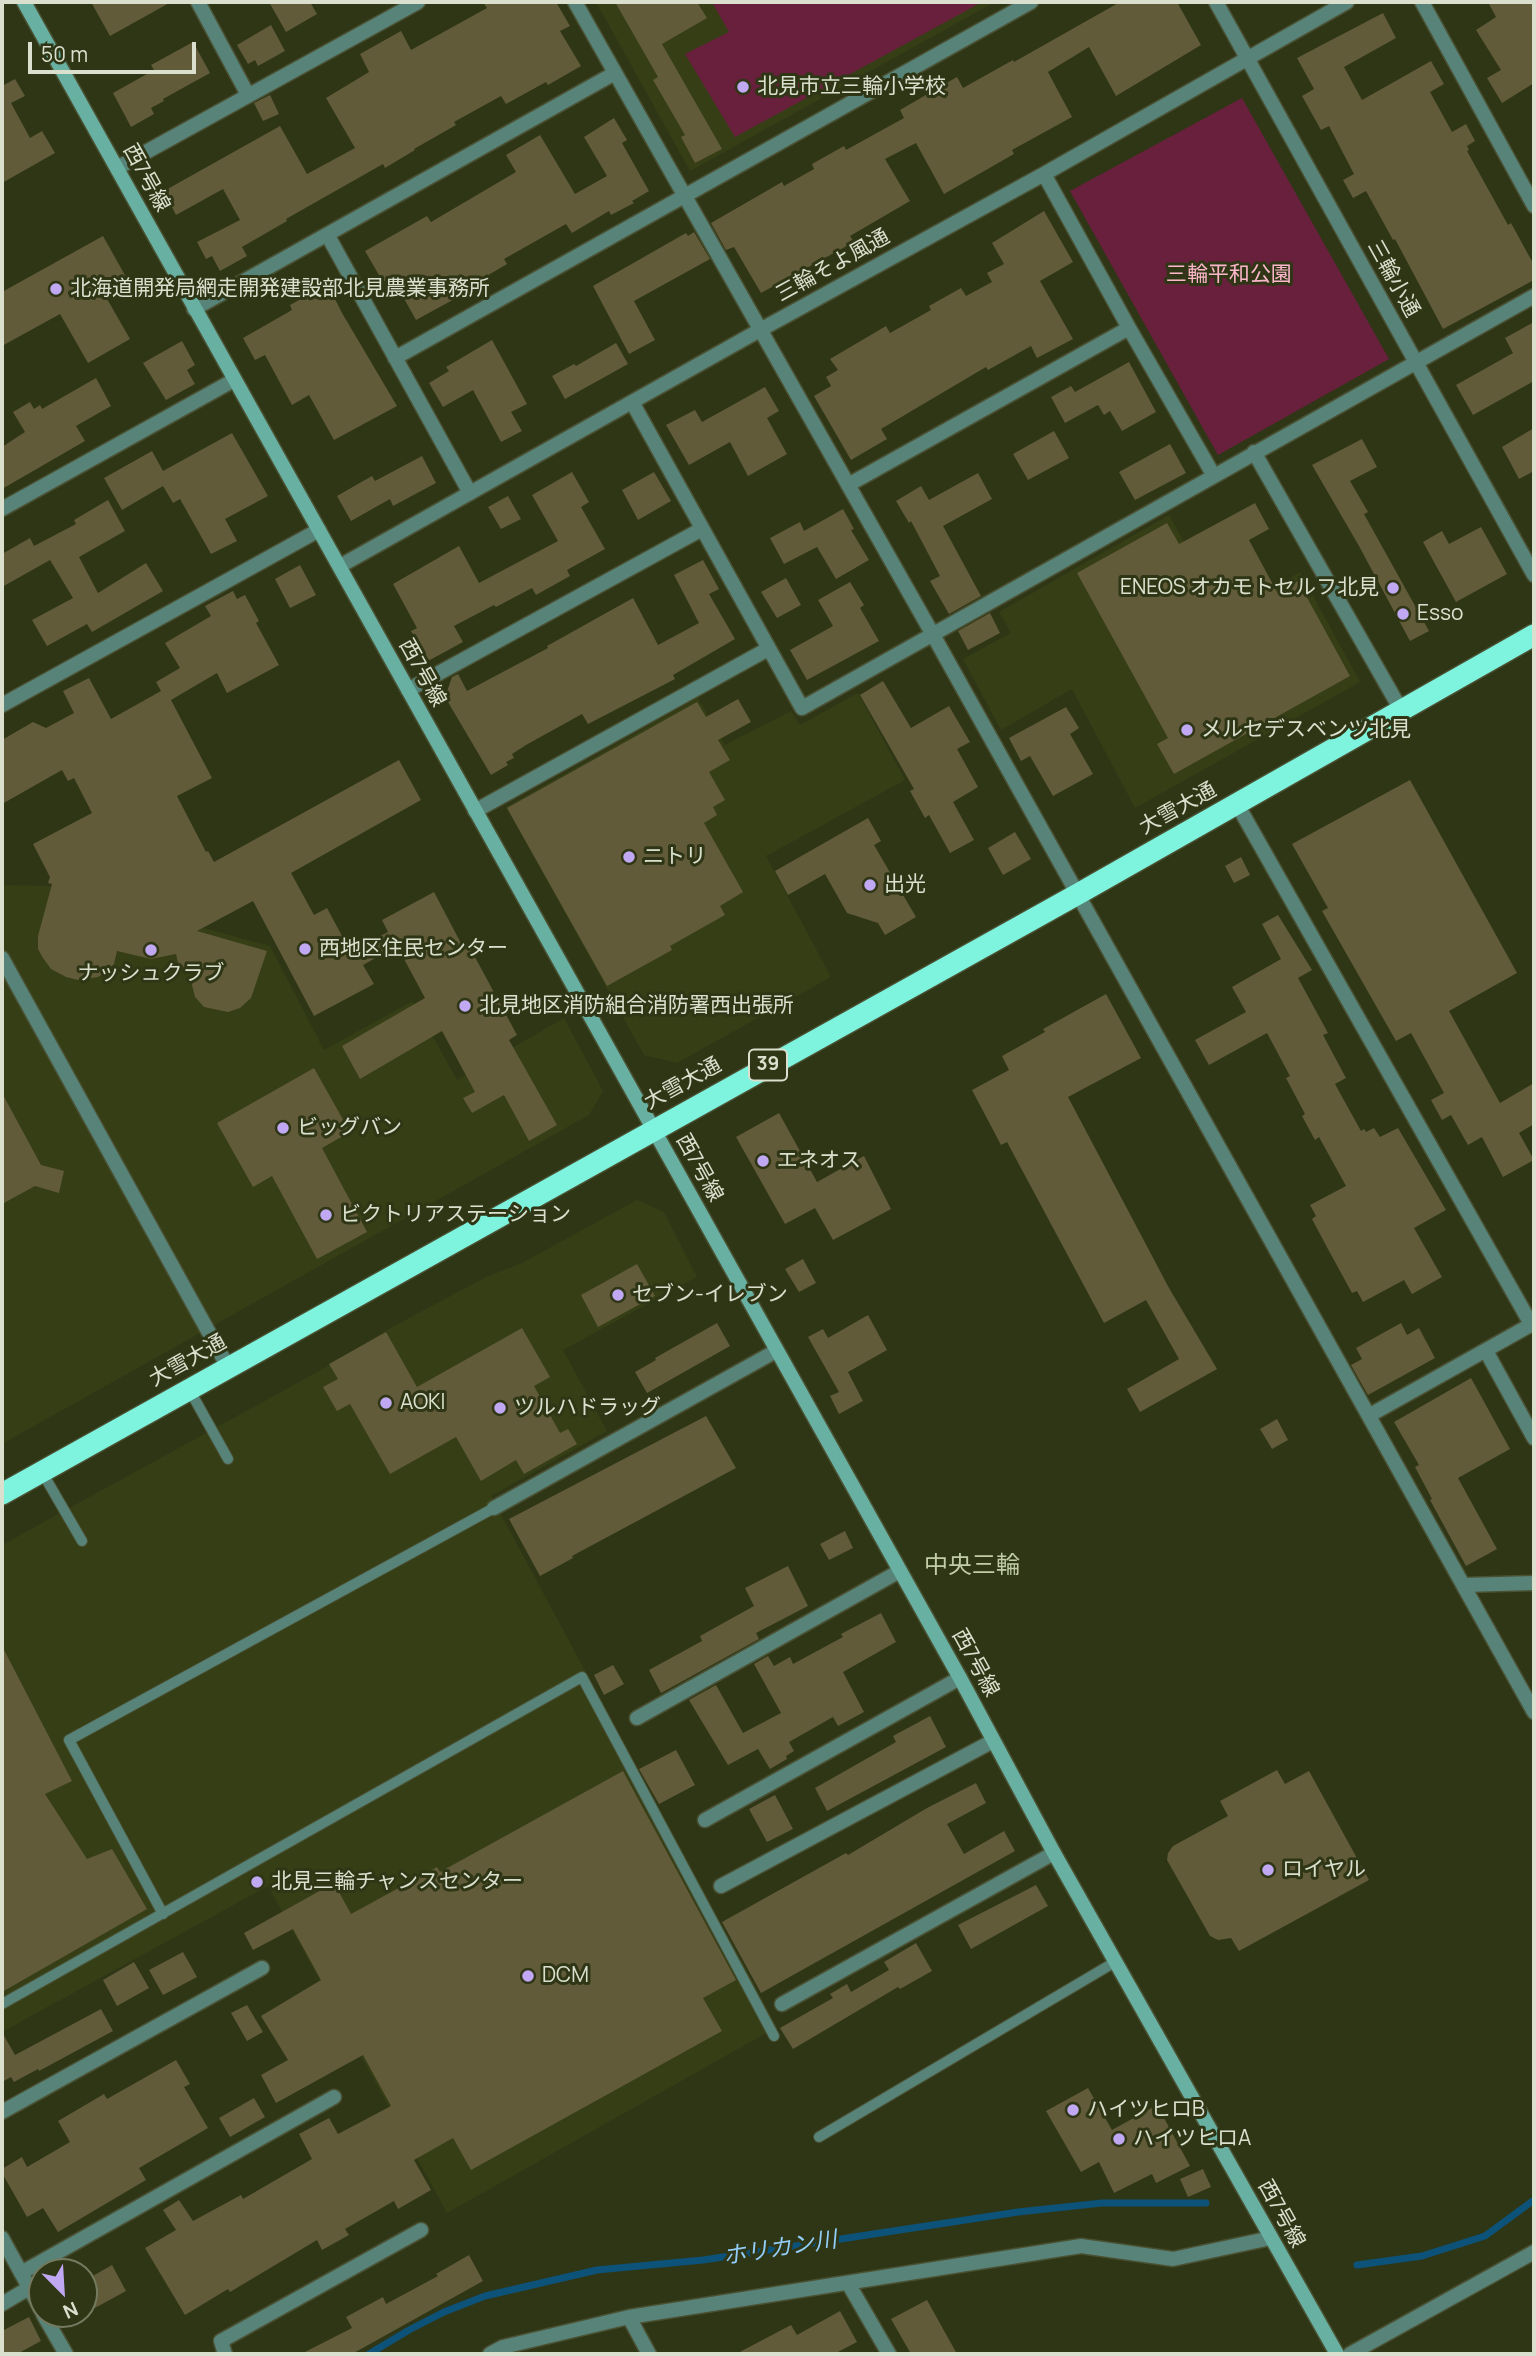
<!DOCTYPE html>
<html>
<head>
<meta charset="utf-8">
<style>
	body { margin:0 }
	#map { position:relative; width:1536px; height:2356px; overflow:hidden; background:#2f3616; font-family:Manrope,sans-serif }
	canvas { display:block }
	.frame { position:absolute; inset:0; border:4px solid #dae0cd; pointer-events:none }
	.north { position:absolute; left:28px; top:2258px; width:70px; height:70px; box-sizing:border-box; background:#2f3616; border:2px solid #737a5f; border-radius:50%; rotate:156deg; font-size:19px; font-weight:700; line-height:28px; text-align:center; color:#dae0cd }
	.north::after { content:''; display:block; margin:auto; width:24px; height:32px; background:#c1a8f3; clip-path:polygon(50% 0,100% 100%,50% 72%,0 100%) }
	.scale { position:absolute; left:28px; top:42px; width:168px; height:32px; box-sizing:border-box; border:4px solid #dae0cd; border-top:0; padding-left:9px; font-size:21px; line-height:24px; white-space:nowrap; color:#dae0cd; -webkit-text-stroke:5px #2f3616; paint-order:stroke }
</style>
</head>
<body>
<div id="map">
<canvas width="1536" height="2356"></canvas>
<div class="frame"></div>
<div class="north">N</div>
<div class="scale">50 m</div>
</div>
<script>
const c = document.querySelector('canvas').getContext('2d');
c.lineJoin = 'round';
function paint(path, color) {
  c.fillStyle = color;
  c.fill(path, 'evenodd');
}
function shape(rows) {
  const path = new Path2D();
  for (const r of rows) {
    path.moveTo(r[0], r[1]);
    for (let i = 2; i < r.length; i += 2) path.lineTo(r[i], r[i + 1]);
  }
  return path;
}
function stroke(path, color, width, dash) {
  c.strokeStyle = color;
  c.lineWidth = width;
  c.lineCap = dash ? 'butt' : 'round';
  c.setLineDash(dash || []);
  c.stroke(path);
}
function drawText(font, color, halo, rows, align = 'center') {
  c.font = font + ' Manrope,"Noto Sans JP",sans-serif';
  c.lineWidth = 6;
  c.setLineDash([]);
  c.textBaseline = 'middle';
  c.strokeStyle = halo;
  c.fillStyle = color;
  for (const [text, x, y, turn = 0] of rows) {
    c.save();
    c.translate(x, y);
    c.rotate((+turn || 0) * Math.PI / 180);
    c.textAlign = isNaN(turn) ? turn : align;
    if (halo) c.strokeText(text, 0, 0);
    c.fillText(text, 0, 0);
    c.restore();
  }
}
paint(shape([
	[596,2,995,2,690,171],
	[1169,515,1226,617,1300,572,1360,682,1135,808,1072,689,1001,730,963,659,1011,633,999,612],
	[858,693,905,780,766,856,831,977,677,1063,644,1055,506,807,698,698,725,745,791,711,800,725],
	[2,885,48,886,270,946,324,1050,413,1001,457,1080,564,1018,603,1091,589,1115,2,1444],
	[637,1200,664,1212,697,1277,563,1350,607,1431,491,1496,777,2027,447,2213,268,1886,2,2032,2,1545,312,1375,394,1326,486,1277,522,1263]
]), '#363e16');
paint(shape([
	[712,2,982,2,735,137,685,54,729,32],
	[1242,98,1389,359,1218,455,1070,191]
]), '#69203d');
stroke(shape([
	[1357,2265,1422,2256,1485,2236,1534,2200],
	[369,2354,409,2330,444,2312,485,2296,597,2270,703,2260,1018,2212,1102,2203,1206,2203]
]), '#0d5278', 7);
paint(shape([
	[91,2,171,2,110,36],
	[269,2,310,2,317,14,286,32],
	[483,2,556,2,570,26,560,31,581,66,548,85,546,82,506,104,501,96,454,122,456,125,414,149,415,150,385,168,383,164,286,219,287,221,242,247,247,256,220,271,212,256,206,259,197,242,240,220,223,189,176,215,164,191,280,126,307,174,355,148,326,98,369,72,360,54,401,31,411,50,487,8],
	[615,2,697,2,707,18,662,44,722,149,695,163,681,137,685,135,653,80,658,77],
	[1120,2,1177,2,1201,45,1116,96,1089,47,1048,72,1072,117,1012,150,1014,154,944,194,916,143,885,159,910,201,850,236,854,242,761,293,734,247,726,250,711,223,782,182,784,186,814,169,812,164,844,146,846,150,904,118,900,110,957,77,963,88,1013,60,1014,62],
	[1488,2,1534,2,1534,83,1502,103,1487,78,1501,70,1476,30,1496,17],
	[1383,13,1396,38,1344,67,1362,100,1431,61,1444,84,1430,92,1452,132,1466,124,1475,141,1467,146,1469,150,1467,151,1508,225,1511,223,1534,265,1534,280,1443,329,1395,239,1393,240,1366,191,1353,198,1343,180,1354,174,1329,126,1321,130,1302,96,1314,89,1297,58],
	[271,25,285,51,258,66,255,60,248,64,237,45],
	[193,42,210,73,163,99,164,101,151,108,154,114,131,127,113,93,154,70,151,65],
	[15,79,25,96,11,103,30,138,42,131,55,153,2,183,2,86],
	[270,95,279,114,263,121,254,103],
	[614,118,627,140,622,143,649,191,632,201,634,203,611,215,609,211,572,233,566,224,504,259,507,264,458,293,460,296,416,320,392,277,383,282,365,251,427,216,431,222,516,172,506,155,540,135,575,194,607,176,584,137],
	[1044,211,1073,262,1040,281,1073,339,1037,358,1031,346,988,370,986,367,881,429,887,439,851,460,814,396,831,386,826,377,838,370,830,359,886,326,890,333,931,310,929,306,961,288,966,296,992,282,987,273,1004,264,992,243],
	[694,232,710,259,634,301,655,340,629,354,593,286,686,233,688,236],
	[103,236,126,277,102,290,130,339,88,363,60,314,2,346,2,292],
	[330,289,342,313,397,406,334,440,309,395,292,405,265,355,255,360,243,338,292,310,290,305,308,295,311,300],
	[1534,322,1534,381,1473,415,1456,385,1513,353,1505,338],
	[492,340,527,404,511,412,522,431,501,442,473,390,443,407,429,383,449,371,446,367],
	[182,341,195,365,187,370,195,384,166,400,143,363],
	[616,343,628,364,565,399,552,376,574,364,576,366],
	[1129,362,1156,412,1122,431,1110,411,1104,415,1098,405,1065,423,1051,397,1071,386,1075,392],
	[96,378,111,406,76,426,85,441,2,489,2,447,25,432,13,412,30,402,34,409,40,405,42,409],
	[765,387,779,411,767,418,787,454,748,476,730,442,689,465,666,425,695,410,702,422],
	[1534,428,1534,471,1519,479,1502,447],
	[1054,431,1069,458,1028,480,1013,454],
	[232,433,268,496,225,519,237,541,211,554,180,499,173,503,163,486,122,510,104,478,152,451,163,471],
	[1362,439,1377,467,1350,481,1368,512,1364,514,1429,631,1410,641,1359,546,1312,465],
	[1170,444,1186,473,1135,500,1119,472],
	[422,456,436,483,393,506,390,499,351,521,337,496,372,476,375,481],
	[572,472,589,502,581,507,605,549,567,570,570,576,536,595,532,588,496,607,494,605,454,626,463,642,428,661,411,631,417,628,393,584,459,546,479,583,558,541,532,495],
	[654,472,671,501,638,520,622,490],
	[978,473,992,499,943,526,981,596,949,614,930,581,940,576,911,521,909,523,896,501,921,486,929,500],
	[508,496,521,519,501,529,488,507],
	[108,500,125,531,79,557,98,593,146,563,163,591,92,632,87,624,47,646,32,620,73,598,50,560,2,587,2,554,30,538,34,546,76,524,74,520],
	[1255,503,1269,529,1249,540,1277,592,1298,581,1350,676,1174,774,1157,744,1168,738,1077,573,1167,523,1179,544],
	[843,509,854,529,851,530,869,560,836,579,817,547,784,564,770,538,800,522,804,531],
	[1481,527,1507,574,1456,602,1423,542,1442,531,1449,544],
	[703,560,719,589,709,594,735,639,673,675,675,679,588,724,582,714,526,745,512,754,514,758,506,762,508,765,491,775,445,697,452,677,458,674,467,691,548,648,547,646,633,598,658,645,699,623,674,575],
	[300,565,316,595,290,608,275,579],
	[786,578,801,605,777,618,761,592],
	[850,582,864,605,860,608,879,641,807,680,790,650,833,626,818,600],
	[233,591,237,599,245,595,259,621,256,623,279,665,227,693,217,673,171,700,212,778,177,796,206,852,208,851,214,862,399,760,421,800,291,873,314,915,327,908,348,947,352,945,355,949,388,932,382,920,434,892,464,949,469,946,517,1035,509,1040,557,1125,529,1141,504,1095,472,1113,463,1098,475,1092,442,1031,360,1079,342,1046,425,998,397,946,363,965,374,984,314,1016,253,901,197,931,267,951,251,998,240,1008,228,1012,204,1007,195,997,192,985,195,972,179,967,176,954,151,959,117,951,114,964,107,971,98,977,78,980,66,977,51,969,43,958,38,949,38,936,52,884,48,883,50,877,33,844,92,813,74,778,68,781,62,770,2,804,2,740,33,722,46,728,74,713,63,691,89,678,111,719,161,691,156,682,180,668,165,643,211,616,205,606],
	[990,613,1000,633,968,650,958,631],
	[883,681,911,728,949,706,970,742,957,749,978,787,953,802,974,840,950,853,929,815,925,818,910,791,914,789,860,695],
	[738,699,751,722,718,740,730,760,709,772,725,800,713,807,717,815,704,823,743,892,720,906,725,915,670,946,672,950,607,986,507,808,697,702,706,717],
	[1066,707,1079,728,1070,734,1093,774,1053,796,1030,756,1021,761,1009,738],
	[1410,780,1517,973,1449,1011,1500,1103,1534,1083,1534,1124,1519,1133,1534,1160,1503,1177,1482,1137,1468,1145,1451,1115,1442,1120,1431,1100,1444,1093,1411,1033,1396,1041,1322,911,1328,908,1292,844],
	[868,818,881,841,874,845,916,917,885,935,878,923,847,913,825,874,788,895,775,871],
	[1015,832,1031,859,1003,875,988,848],
	[1241,857,1250,875,1234,883,1225,866],
	[1278,915,1312,970,1298,978,1328,1033,1323,1035,1346,1078,1335,1084,1361,1131,1364,1129,1366,1132,1374,1128,1380,1137,1398,1128,1446,1210,1414,1228,1442,1277,1412,1294,1404,1280,1363,1302,1357,1291,1352,1293,1329,1251,1312,1219,1316,1216,1310,1205,1346,1186,1319,1137,1315,1140,1302,1116,1305,1114,1286,1078,1290,1076,1267,1033,1209,1065,1195,1040,1246,1012,1232,987,1281,959,1262,924],
	[1106,994,1141,1058,1068,1097,1169,1288,1217,1369,1140,1412,1127,1389,1179,1359,1146,1300,1104,1323,1007,1142,1001,1145,972,1090,1009,1070,1002,1056,1045,1032,1043,1029],
	[314,1068,350,1132,322,1148,367,1232,317,1259,272,1176,253,1187,217,1123],
	[2,1093,41,1165,64,1171,59,1193,35,1186,2,1204],
	[779,1113,817,1182,864,1156,891,1209,833,1240,815,1208,785,1224,736,1137],
	[803,1259,816,1283,799,1292,785,1269],
	[637,1264,655,1296,598,1327,581,1295],
	[868,1315,887,1350,848,1372,863,1401,839,1414,830,1396,839,1392,808,1337,823,1329,828,1338],
	[717,1323,730,1346,647,1393,635,1372,656,1360,655,1358],
	[1401,1323,1407,1335,1419,1328,1435,1358,1368,1395,1351,1365,1362,1359,1356,1348],
	[522,1328,550,1377,534,1386,560,1433,568,1429,577,1444,524,1474,516,1460,481,1481,456,1437,390,1474,350,1404,337,1411,323,1387,338,1379,329,1364,386,1332,417,1387],
	[1471,1378,1510,1449,1458,1478,1497,1549,1466,1566,1430,1500,1432,1499,1415,1467,1419,1465,1394,1422],
	[706,1416,736,1468,572,1556,573,1558,540,1576,509,1519],
	[1277,1419,1288,1440,1272,1449,1260,1429],
	[845,1531,853,1548,829,1560,820,1544],
	[788,1566,808,1606,756,1633,759,1639,661,1693,649,1670,702,1641,700,1636,754,1606,745,1588],
	[881,1613,896,1642,843,1672,864,1712,838,1726,833,1717,789,1742,794,1751,786,1756,787,1759,770,1769,758,1749,728,1765,689,1700,716,1685,743,1733,781,1713,754,1664,768,1656,774,1666,790,1657,793,1664,843,1637,841,1634],
	[2,1646,72,1781,45,1794,87,1859,112,1849,147,1909,2,1992],
	[613,1665,624,1684,604,1695,594,1675],
	[930,1716,946,1747,827,1811,815,1788,896,1742,893,1736],
	[676,1750,695,1785,659,1804,639,1769],
	[1277,1770,1285,1784,1309,1771,1369,1880,1239,1951,1231,1938,1218,1940,1210,1936,1167,1860,1168,1853,1173,1846,1228,1816,1220,1801],
	[623,1771,736,1980,703,1998,722,2031,471,2170,453,2138,414,2160,431,2190,398,2209,394,2201,345,2229,349,2235,322,2250,317,2240,230,2292,228,2289,185,2315,145,2248,176,2230,163,2210,179,2200,193,2221,241,2195,243,2199,312,2159,299,2134,329,2118,338,2134,391,2106,363,2055,276,2103,261,2075,288,2060,261,2016,321,1980,293,1929,253,1950,244,1933,334,1883,351,1914,437,1867,440,1872],
	[976,1783,986,1803,947,1824,964,1854,1004,1831,1015,1851,761,1993,722,1922,846,1853,848,1855,927,1808],
	[775,1795,793,1829,767,1842,749,1809],
	[1036,1885,1048,1906,971,1949,958,1925],
	[916,1943,932,1971,900,1989,898,1987,793,2049,780,2028,833,1998,830,1994,847,1984,851,1992,889,1970,884,1962],
	[183,1952,197,1977,163,1995,149,1970],
	[134,1962,149,1988,117,2006,103,1980],
	[247,2005,263,2032,247,2041,231,2013],
	[101,2009,113,2031,39,2071,38,2069,14,2082,11,2077,2,2082,2,2032,15,2055],
	[176,2060,190,2084,184,2087,208,2128,139,2168,146,2180,58,2232,43,2208,27,2217,2,2173,2,2169,22,2157,27,2167,70,2142,58,2121,104,2094,107,2099],
	[1088,2088,1112,2130,1157,2105,1190,2166,1156,2183,1152,2174,1114,2193,1099,2162,1081,2172,1046,2111],
	[254,2098,265,2117,230,2137,219,2118],
	[1203,2169,1211,2187,1188,2197,1180,2179],
	[469,2255,483,2281,352,2354,301,2354,352,2328,346,2317,383,2297,386,2304,438,2276,436,2274],
	[112,2265,126,2291,84,2314,84,2281],
	[927,2300,957,2354,911,2354,891,2319],
	[840,2311,857,2342,834,2354,736,2354,791,2325,797,2335],
	[29,2317,41,2341,17,2354,2,2354,2,2331]
]), '#615b39');
const lane = shape([
	[189,1389,228,1459],
	[42,1472,82,1541],
	[163,1914,69,1740,494,1508],
	[2,2004,582,1677,774,2036],
	[819,2137,1115,1962]
]);
const street = shape([
	[198,2,248,95],
	[575,2,932,633,1534,1712],
	[1216,2,1534,575],
	[1422,2,1534,206],
	[117,168,418,2],
	[1044,174,1129,328,1214,476],
	[328,236,470,493],
	[194,309,615,73],
	[395,358,1031,2],
	[632,402,802,708,1534,296],
	[1254,452,1401,710],
	[848,485,1129,328],
	[2,509,234,380],
	[340,566,760,330,1044,174,1347,2],
	[408,690,702,529],
	[2,705,319,530],
	[1237,804,1531,1324],
	[475,811,768,649],
	[2,958,228,1367],
	[1486,1351,1534,1438],
	[1370,1415,1534,1323],
	[494,1508,776,1351],
	[1464,1585,1534,1583],
	[637,1718,898,1572],
	[705,1820,960,1678],
	[721,1886,993,1741],
	[782,2004,1054,1853],
	[2,2112,262,1968],
	[2,2238,42,2311],
	[21,2273,334,2097],
	[848,2283,889,2354],
	[2,2304,29,2288],
	[43,2314,66,2354],
	[629,2317,649,2354],
	[225,2354,221,2341,421,2230],
	[490,2354,503,2347,629,2317,1081,2246,1173,2259,1271,2238],
	[1350,2354,1534,2252]
]);
const secondary = shape([
	[24,2,960,1678,1054,1853,1337,2354]
]);
const highway = shape([
	[2,1494,1078,894,1534,635]
]);
stroke(lane, '#4a5133', 12);
stroke(street, '#4a5133', 17);
stroke(secondary, '#4a5133', 17);
stroke(highway, '#4a5133', 24);
stroke(lane, '#578379', 10);
stroke(street, '#578379', 14);
stroke(secondary, '#68b0a1', 14);
stroke(highway, '#7ef3dd', 21);
for (const [x, y, r, color] of [
	[743,87,7,"#c1a8f3"],
	[56,289,7,"#c1a8f3"],
	[1393,588,7,"#c1a8f3"],
	[1403,614,7,"#c1a8f3"],
	[1187,730,7,"#c1a8f3"],
	[629,857,7,"#c1a8f3"],
	[870,885,7,"#c1a8f3"],
	[305,949,7,"#c1a8f3"],
	[151,950,7,"#c1a8f3"],
	[465,1006,7,"#c1a8f3"],
	[283,1128,7,"#c1a8f3"],
	[763,1161,7,"#c1a8f3"],
	[326,1215,7,"#c1a8f3"],
	[618,1295,7,"#c1a8f3"],
	[386,1403,7,"#c1a8f3"],
	[500,1408,7,"#c1a8f3"],
	[1268,1870,7,"#c1a8f3"],
	[257,1882,7,"#c1a8f3"],
	[528,1976,7,"#c1a8f3"],
	[1073,2110,7,"#c1a8f3"],
	[1119,2139,7,"#c1a8f3"]
]) {
  const dot = new Path2D();
  dot.arc(x, y, r, 0, 2 * Math.PI);
  c.fillStyle = color;
  c.fill(dot);
  stroke(dot, '#2f3616', 2.5);
}
for (const [x, y, w] of [
	[768,1065,38]
]) {
  const box = new Path2D();
  box.roundRect(x - w / 2, y - 15.5, w, 31, 5);
  c.fillStyle = '#2f3616';
  c.fill(box);
  stroke(box, '#dae0cd', 2);
}
drawText('bold 19px', '#dae0cd', null, [
	["39",768,1065]
]);
drawText('21px', '#dae0cd', '#2f3616', [
	["北見市立三輪小学校",757,87],
	["北海道開発局網走開発建設部北見農業事務所",70,289],
	["ENEOS オカモトセルフ北見",1379,588,"right"],
	["Esso",1417,614],
	["メルセデスベンツ北見",1201,730],
	["ニトリ",643,857],
	["出光",884,885],
	["西地区住民センター",319,949],
	["ナッシュクラブ",151,974,"center"],
	["北見地区消防組合消防署西出張所",479,1006],
	["ビッグバン",297,1128],
	["エネオス",777,1161],
	["ビクトリアステーション",340,1215],
	["セブン-イレブン",632,1295],
	["AOKI",400,1403],
	["ツルハドラッグ",514,1408],
	["ロイヤル",1282,1870],
	["北見三輪チャンスセンター",271,1882],
	["DCM",542,1976],
	["ハイツヒロB",1087,2110],
	["ハイツヒロA",1133,2139]
], 'left');
drawText('21px', '#dae0cd', '#2f3616', [
	["西7号線",146,178,61],
	["三輪そよ風通",833,266,-29],
	["三輪小通",1393,279,61],
	["西7号線",422,673,61],
	["大雪大通",1178,809,-29],
	["大雪大通",683,1084,-29],
	["西7号線",699,1168,61],
	["大雪大通",188,1361,-29],
	["西7号線",975,1663,61],
	["西7号線",1281,2214,61]
]);
drawText('21px', '#fdb7cb', '#2f3616', [
	["三輪平和公園",1229,275]
]);
drawText('italic 23px', '#92cef8', '#2f3616', [
	["ホリカン川",780,2249,-9]
]);
drawText('24px', '#c1cba6', '#2f3616', [
	["中央三輪",972,1566]
]);
</script>
</body>
</html>
